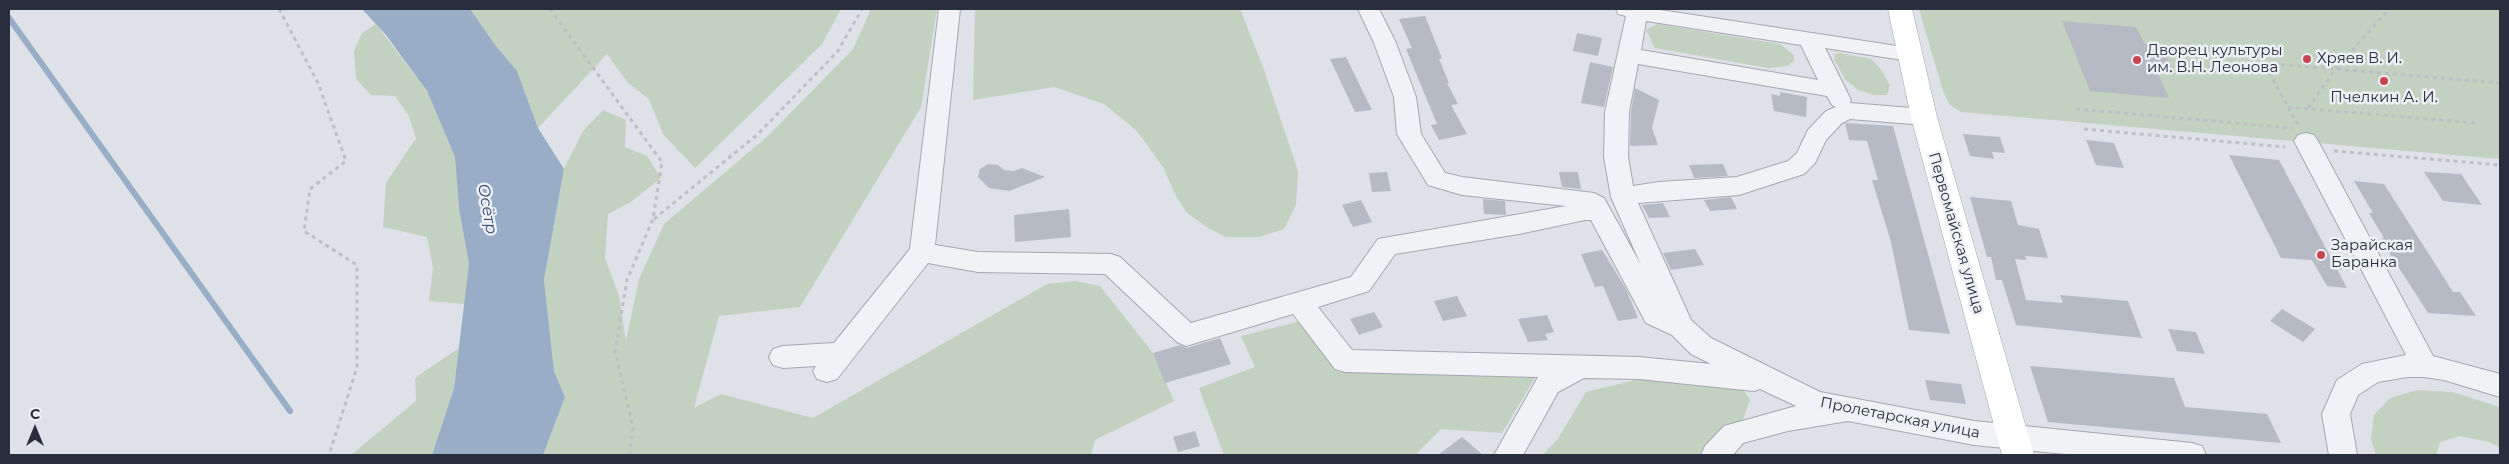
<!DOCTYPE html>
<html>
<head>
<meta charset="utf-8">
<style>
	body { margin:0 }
	#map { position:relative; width:2509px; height:464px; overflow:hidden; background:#dee1e7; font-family:Montserrat,sans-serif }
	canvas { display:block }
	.frame { position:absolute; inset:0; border:10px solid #282e3e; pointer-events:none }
	.north { position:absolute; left:10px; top:404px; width:50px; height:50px; -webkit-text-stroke:4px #edf0f5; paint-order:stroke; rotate:0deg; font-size:14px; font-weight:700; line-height:20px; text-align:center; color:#282e3e }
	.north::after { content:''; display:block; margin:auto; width:18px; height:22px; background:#282e3e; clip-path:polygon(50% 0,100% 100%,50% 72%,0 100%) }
</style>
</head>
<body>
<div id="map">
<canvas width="2509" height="464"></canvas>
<div class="frame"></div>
<div class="north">С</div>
</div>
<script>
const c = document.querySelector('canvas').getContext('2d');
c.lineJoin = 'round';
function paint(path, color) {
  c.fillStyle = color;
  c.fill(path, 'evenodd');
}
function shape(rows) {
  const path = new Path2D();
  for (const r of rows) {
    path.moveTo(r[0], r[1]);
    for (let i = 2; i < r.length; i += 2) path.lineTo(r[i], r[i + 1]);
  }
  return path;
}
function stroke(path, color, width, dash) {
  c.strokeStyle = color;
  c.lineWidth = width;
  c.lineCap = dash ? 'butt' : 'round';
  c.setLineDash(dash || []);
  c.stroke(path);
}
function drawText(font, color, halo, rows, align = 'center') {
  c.font = font + ' Montserrat,sans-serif';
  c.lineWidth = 5;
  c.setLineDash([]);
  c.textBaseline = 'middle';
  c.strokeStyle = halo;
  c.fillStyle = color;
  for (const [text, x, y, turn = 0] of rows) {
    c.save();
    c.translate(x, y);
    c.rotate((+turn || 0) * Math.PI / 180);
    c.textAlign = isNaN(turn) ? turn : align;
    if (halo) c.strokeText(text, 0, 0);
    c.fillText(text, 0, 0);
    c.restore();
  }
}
paint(shape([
	[470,9,841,9,822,44,695,168,663,134,649,99,628,83,607,54,538,128,517,71,496,46],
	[871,9,937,9,921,107,800,307,719,316,694,408,721,394,813,418,1047,284,1075,281,1100,286,1153,353,1174,401,1095,440,1091,455,543,455,565,397,554,371,544,280,564,169,583,131,603,110,626,120,625,147,647,156,661,178,632,201,608,214,605,258,619,296,626,341,639,279,664,224,768,136,853,49],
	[975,9,1240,9,1263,67,1298,171,1296,205,1284,229,1259,237,1226,237,1208,228,1187,213,1176,196,1163,167,1137,131,1104,104,1054,87,973,100],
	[1919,9,2500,9,2500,159,1961,112,1949,104,1943,91],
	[376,24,427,91,455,157,459,209,469,264,465,304,429,301,433,268,427,237,383,227,386,183,416,138,409,116,395,96,371,95,356,79,354,51,362,33],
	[1657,24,1780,44,1794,55,1794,61,1787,66,1768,68,1655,48,1646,30],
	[1840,53,1871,59,1880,68,1890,85,1887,95,1874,95,1858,90,1845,79,1834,60,1835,54],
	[1301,321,1338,372,1538,373,1502,433,1441,429,1416,454,1411,455,1224,455,1199,388,1255,367,1241,336],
	[459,348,454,388,432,455,351,455,416,401,415,378],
	[1668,372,1739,385,1750,399,1741,427,1715,455,1542,455,1557,440,1586,392],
	[2417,390,2452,392,2500,407,2500,448,2489,442,2460,436,2440,442,2436,455,2376,455,2371,439,2374,415,2390,398]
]), '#c3d1c0');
paint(shape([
	[362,9,470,9,496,46,517,71,538,128,564,169,544,280,554,371,565,397,543,455,432,455,454,388,469,264,459,209,455,157,427,91,386,35]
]), '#9aadc6');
stroke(shape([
	[9,18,290,411]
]), '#9aadc6', 6);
paint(shape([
	[1425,16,1442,58,1439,59,1449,83,1447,83,1458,104,1451,105,1467,134,1439,140,1431,125,1437,124,1406,49,1412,48,1399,19],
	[2062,21,2136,27,2145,44,2162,46,2175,74,2157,72,2169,98,2090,91],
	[1577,33,1602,38,1598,56,1573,51],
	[1346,57,1372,110,1355,112,1330,59],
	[1590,62,1613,67,1604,107,1581,103],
	[1635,88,1659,100,1652,128,1658,145,1630,146,1631,112],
	[1780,92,1807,97,1806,117,1774,111,1771,94,1780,96],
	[1845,123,1893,126,1950,334,1909,330,1891,242,1872,180,1878,180,1867,141,1849,140],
	[1963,134,2000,137,2005,153,1992,152,1994,159,1970,156],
	[2086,140,2114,143,2124,168,2096,165],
	[2229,155,2279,160,2347,288,2327,286,2312,260,2281,258],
	[988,164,998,165,1004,170,1014,171,1022,168,1045,177,1009,191,989,188,978,177,980,169],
	[1723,164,1728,176,1694,178,1689,165],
	[1387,172,1391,191,1372,192,1369,173],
	[1559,172,1578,172,1581,189,1562,187],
	[2424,172,2461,174,2482,205,2443,201],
	[2354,181,2384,184,2453,292,2460,292,2476,316,2428,313,2390,254,2382,238,2384,238,2369,213,2373,213],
	[1731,197,1737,209,1710,211,1704,200],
	[1970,197,2011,201,2018,225,2039,229,2048,258,2025,256,2027,260,2015,259,2026,300,2063,303,2060,295,2128,301,2142,338,2016,325,2002,280,1996,280,1991,257,1987,257],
	[1483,199,1505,201,1506,215,1484,214],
	[1361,200,1372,222,1353,227,1342,205],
	[1663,203,1670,217,1649,218,1642,205],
	[1069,209,1071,237,1015,242,1014,215],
	[1695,249,1704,265,1671,270,1663,253],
	[1602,250,1626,289,1638,318,1618,321,1603,286,1595,287,1581,254],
	[1457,296,1467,316,1443,321,1434,301],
	[2282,309,2315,329,2303,342,2270,321],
	[1374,312,1383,327,1359,335,1350,319],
	[1547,315,1554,332,1545,334,1548,340,1528,342,1518,319],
	[2168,329,2196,332,2205,354,2177,351],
	[1220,338,1231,364,1165,383,1153,353,1180,345,1187,348],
	[2030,366,2174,378,2185,407,2267,414,2281,443,2048,422],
	[1925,380,1961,384,1966,404,1930,400],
	[1195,431,1200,446,1178,452,1173,437],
	[1462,437,1483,455,1438,455]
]), '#b6bac4');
const minor = shape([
	[939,9,960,9,935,245,978,252,1111,254,1120,257,1191,323,1351,277,1378,239,1566,206,1462,195,1428,185,1397,134,1394,97,1374,43,1358,9,1379,9,1396,43,1416,97,1421,134,1445,173,1462,177,1594,193,1604,198,1641,265,1611,197,1604,157,1605,112,1626,16,1618,14,1616,9,1654,9,1917,49,1920,54,1917,59,1909,61,1825,48,1851,100,1850,103,1924,109,1932,111,1936,117,1932,123,1924,125,1850,119,1842,123,1826,140,1815,163,1804,174,1739,195,1638,203,1691,320,1711,338,1820,392,1974,421,2192,443,2202,446,2206,455,2075,455,1974,445,1848,421,1788,431,1743,443,1733,455,1701,455,1705,446,1724,426,1796,406,1760,389,1754,391,1639,379,1584,378,1558,392,1523,455,1494,455,1538,377,1345,372,1335,369,1293,314,1186,346,1177,342,1105,274,978,272,928,263,837,379,827,382,817,379,813,371,816,366,783,368,773,365,769,357,773,349,783,346,834,343,910,249,939,9],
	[1646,21,1801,45,1818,80,1641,50,1646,21],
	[1638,64,1827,96,1832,105,1836,107,1826,111,1808,130,1797,153,1788,161,1737,177,1659,182,1633,186,1628,157,1629,112,1638,64],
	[1585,220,1591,220,1646,323,1672,335,1691,354,1711,364,1639,357,1352,350,1318,307,1369,291,1395,254,1519,234,1585,220],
	[2306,133,2314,135,2318,141,2433,356,2500,374,2500,397,2444,380,2424,377,2407,377,2378,382,2358,395,2350,414,2357,455,2329,455,2322,414,2337,380,2362,364,2406,355,2294,141,2298,135,2306,133]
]);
const major = shape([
	[1888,9,1912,9,1937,117,2034,455,2002,455,1911,117,1888,9]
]);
stroke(minor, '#a4a8b1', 2);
stroke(major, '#9ea5b2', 1);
stroke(shape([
	[279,9,318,83,346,161,310,189,304,231,357,265,357,367,329,455],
	[550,9,662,162,653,219,627,280,615,352,633,427,630,455],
	[2288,107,2475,123],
	[2308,108,2335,70,2389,9],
	[2076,109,2292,128],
	[2298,125,2264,63,2500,83],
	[2084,129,2285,147],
	[2334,151,2500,165],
	[654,219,758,134,838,51,862,9],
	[2317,261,2320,266,2350,269]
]), '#bdbfc6', 3, [4, 4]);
paint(minor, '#f1f2f6');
paint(major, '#fff');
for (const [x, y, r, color] of [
	[2307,59,5,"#c94651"],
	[2137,60,5,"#c94651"],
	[2384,81,5,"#c94651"],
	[2321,255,5,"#c94651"]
]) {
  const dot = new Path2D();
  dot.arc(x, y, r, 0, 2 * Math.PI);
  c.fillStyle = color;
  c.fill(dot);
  stroke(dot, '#edf0f5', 2);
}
drawText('15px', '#282e3e', '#edf0f5', [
	["Дворец культуры",2147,51],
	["им. В.Н. Леонова",2147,68],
	["Хряев В. И.",2317,59],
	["Пчелкин А. И.",2384,98,"center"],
	["Зарайская",2331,246],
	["Баранка",2331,263]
], 'left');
drawText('15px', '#282e3e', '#edf0f5', [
	["Первомайская улица",1956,233,74],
	["Пролетарская улица",1900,418,11]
]);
drawText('italic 16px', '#344a70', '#edf0f5', [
	["Осётр",487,209,80]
]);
</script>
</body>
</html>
